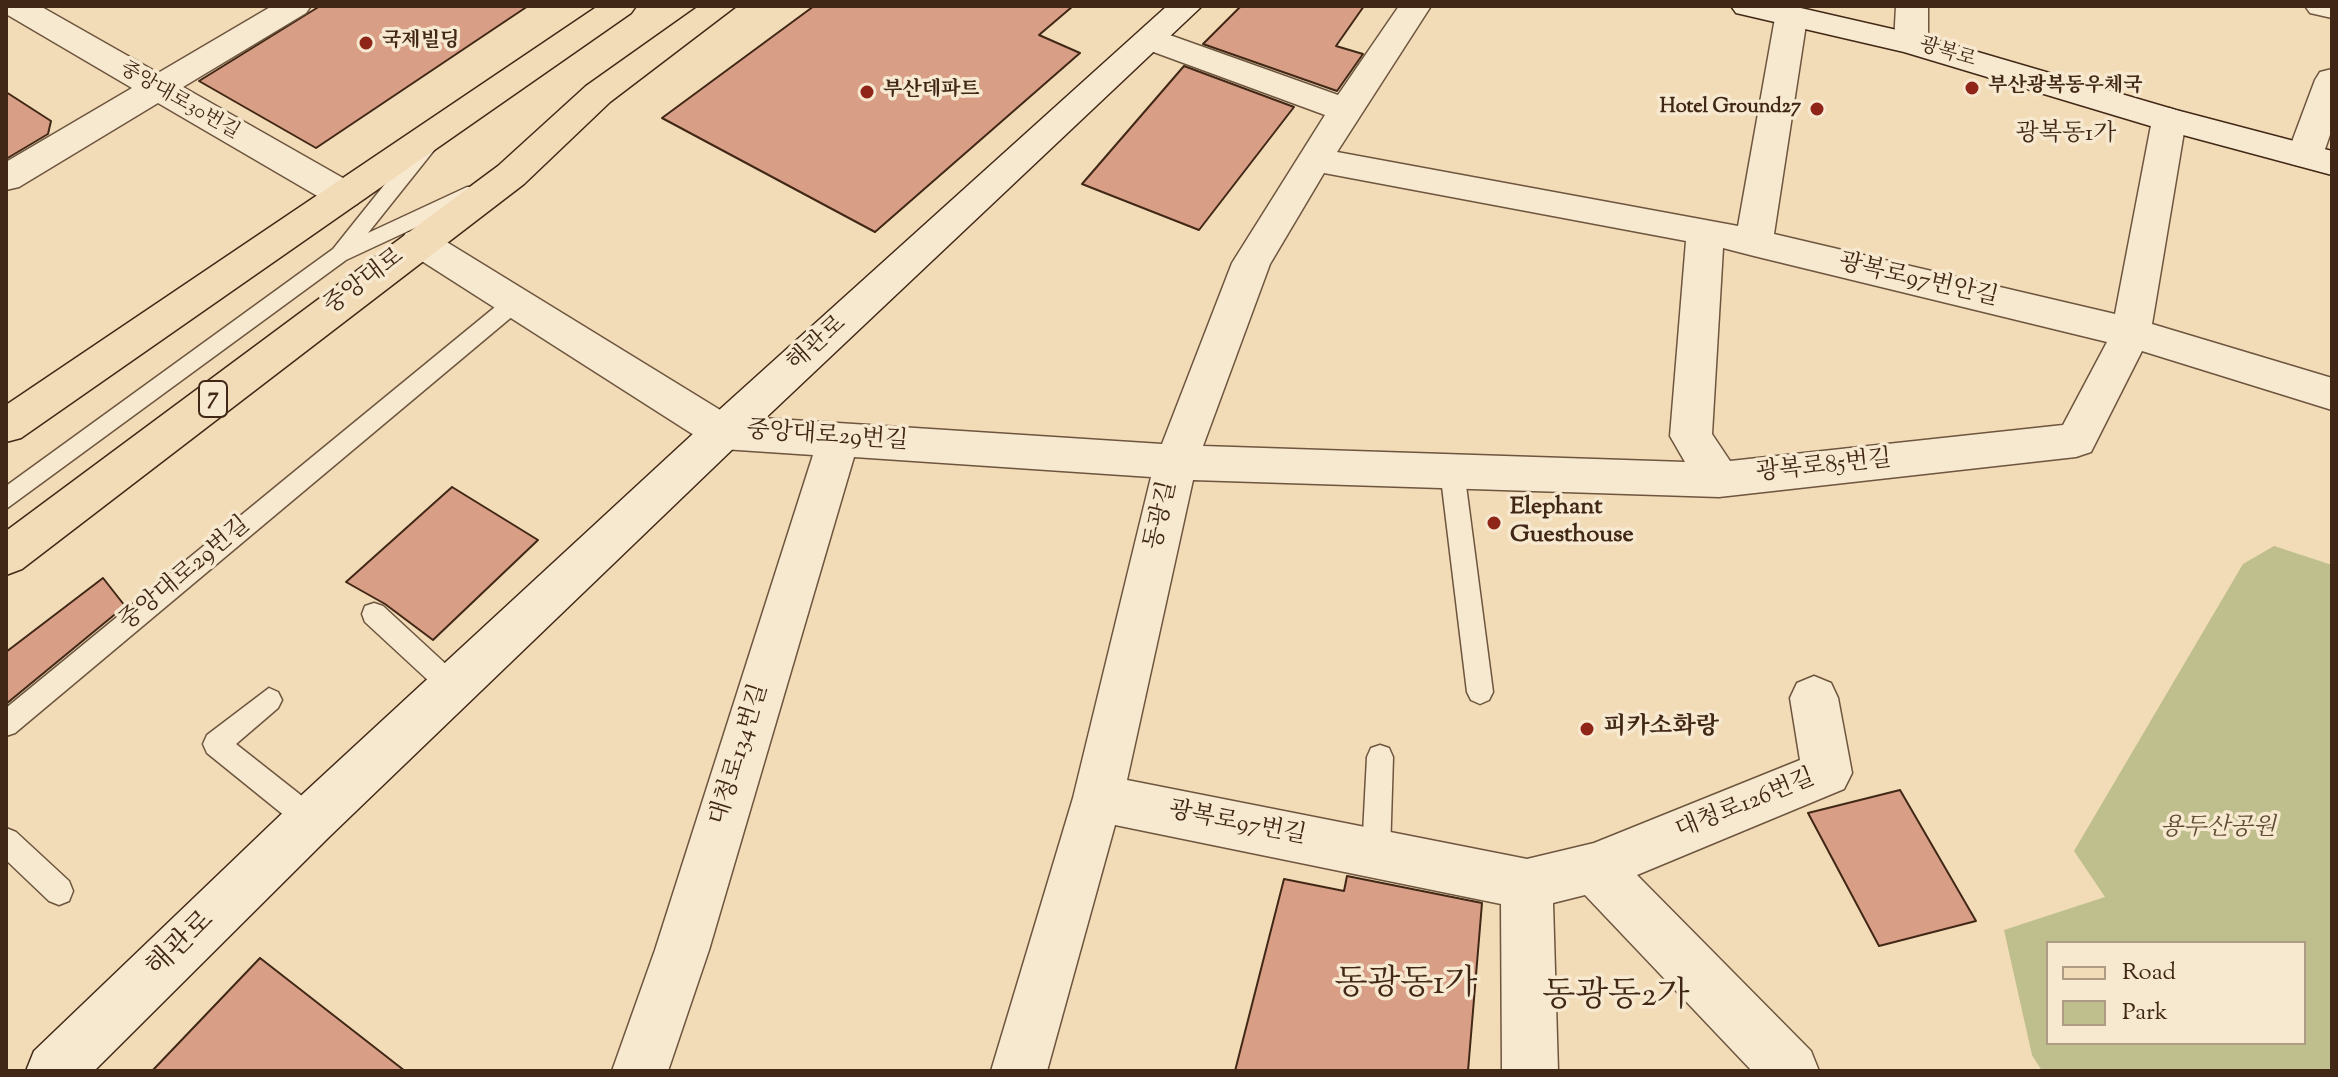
<!DOCTYPE html>
<html>
<head>
<meta charset="utf-8">
<style>
	body { margin:0 }
	#map { position:relative; width:2338px; height:1077px; overflow:hidden; background:#f2dbb7; font-family:"Sorts Mill Goudy",serif }
	canvas { display:block }
	.frame { position:absolute; inset:0; border:8px solid #412816; pointer-events:none }
	.legend { position:absolute; left:2046px; top:941px; width:260px; height:104px; box-sizing:border-box; background:#f7e8d0; border:2px solid #ae9b86; margin:0; padding:10px 14px; list-style:none; font-size:24px; color:#412816 }
	.legend li { display:flex; align-items:center; gap:16px; height:40px }
	.legend b { width:40px; border:2px solid #ae9b86 }
</style>
</head>
<body>
<div id="map">
<canvas width="2338" height="1077"></canvas>
<div class="frame"></div>
<ul class="legend">
<li><b style="height:10px;background:#f2dbb7"></b>Road</li>
<li><b style="height:22px;background:#bebf8c"></b>Park</li>
</ul>
</div>
<script>
const c = document.querySelector('canvas').getContext('2d');
c.lineJoin = 'round';
function paint(path, color) {
  c.fillStyle = color;
  c.fill(path, 'evenodd');
}
function shape(rows) {
  const path = new Path2D();
  for (const r of rows) {
    path.moveTo(r[0], r[1]);
    for (let i = 2; i < r.length; i += 2) path.lineTo(r[i], r[i + 1]);
  }
  return path;
}
function stroke(path, color, width, dash) {
  c.strokeStyle = color;
  c.lineWidth = width;
  c.lineCap = dash ? 'butt' : 'round';
  c.setLineDash(dash || []);
  c.stroke(path);
}
function drawText(font, color, halo, rows, align = 'center') {
  c.font = font + ' "Sorts Mill Goudy","Noto Serif KR",serif';
  c.lineWidth = 7;
  c.setLineDash([]);
  c.textBaseline = 'middle';
  c.strokeStyle = halo;
  c.fillStyle = color;
  for (const [text, x, y, turn = 0] of rows) {
    c.save();
    c.translate(x, y);
    c.rotate((+turn || 0) * Math.PI / 180);
    c.textAlign = isNaN(turn) ? turn : align;
    if (halo) c.strokeText(text, 0, 0);
    c.fillText(text, 0, 0);
    c.restore();
  }
}
paint(shape([
	[2274,546,2332,565,2332,1071,2042,1071,2032,1055,2004,930,2105,897,2074,851,2243,564],
	[2048,943,2304,943,2304,1043,2048,1043]
]), '#bebf8c');
const building = shape([
	[320,6,528,6,316,148,199,81,320,6],
	[814,6,1073,6,1039,35,1080,53,875,232,662,118,814,6],
	[1241,6,1364,6,1336,46,1363,54,1337,91,1203,44,1241,6],
	[1184,66,1294,107,1199,230,1082,184,1184,66],
	[6,92,51,121,48,134,6,159,6,92],
	[452,487,538,540,433,640,385,604,346,582,452,487],
	[103,578,125,606,6,704,6,652,103,578],
	[1900,790,1976,921,1879,946,1808,813,1900,790],
	[1347,876,1482,903,1468,1071,1235,1071,1284,879,1344,891,1347,876],
	[260,958,405,1071,152,1071,260,958]
]);
paint(building, '#d99e86');
stroke(building, '#412816', 2);
const service = shape([
	[428,138,435,139,438,144,435,149,368,233,467,187,481,187,484,192,481,197,346,260,6,509,6,486,333,249,421,139,428,138],
	[513,296,524,304,520,310,15,733,6,736,6,708,506,298,513,296],
	[1452,461,1460,463,1464,470,1493,692,1489,700,1480,704,1471,700,1467,692,1440,470,1444,463,1452,461],
	[374,603,383,606,462,679,466,687,462,695,453,699,444,695,365,622,362,614,365,606,374,603],
	[269,688,278,692,282,700,278,708,236,744,321,811,325,820,321,829,311,833,301,829,207,753,203,744,207,735,269,688],
	[1380,745,1389,748,1393,757,1390,853,1386,863,1376,866,1366,863,1362,853,1367,757,1371,748,1380,745],
	[6,828,16,832,69,881,73,891,69,901,59,905,49,901,6,860,6,828]
]);
const minor = shape([
	[6,6,40,6,158,73,272,6,311,6,306,13,183,87,357,186,362,195,357,204,344,208,331,204,158,103,19,187,6,190,6,162,132,88,6,14,6,6],
	[1399,6,1431,6,1337,152,1738,226,1775,18,1780,11,1791,8,1802,11,1807,18,1774,234,2115,314,2152,120,2157,112,2169,108,2181,112,2186,120,2152,324,2332,378,2332,410,2142,351,2091,452,2076,457,1719,497,1193,480,1127,780,1527,859,1594,843,1800,760,1790,698,1797,683,1814,676,1831,683,1838,698,1852,773,1844,789,1637,875,1811,1051,1819,1071,1752,1071,1585,895,1553,903,1558,1071,1502,1071,1501,904,1115,825,1047,1071,991,1071,1073,798,1151,477,854,457,709,950,668,1071,612,1071,655,950,813,455,723,449,708,444,406,251,400,242,406,233,419,229,432,233,730,416,1162,444,1232,263,1325,115,1140,47,1136,40,1140,33,1152,30,1164,33,1338,95,1399,6],
	[1324,173,1686,241,1670,436,1685,462,1203,446,1270,264,1324,173],
	[1723,248,1754,256,2107,342,2063,425,1730,461,1712,434,1723,248],
	[1896,6,1928,6,1928,43,1923,50,1911,53,1899,50,1894,43,1896,6],
	[2305,6,2332,6,2332,18,2310,13,2305,6],
	[2332,69,2332,129,2323,155,2318,164,2305,167,2292,164,2287,155,2315,80,2320,72,2332,69]
]);
const secondary = shape([
	[1167,6,1202,6,738,444,329,837,94,1071,26,1071,34,1051,293,803,708,420,1167,6],
	[1731,6,1792,6,1923,36,2176,110,2332,151,2332,175,2157,128,1904,52,1736,13,1731,6]
]);
const primary = shape([
	[598,6,636,6,631,13,21,438,6,442,6,405,598,6],
	[699,6,736,6,610,102,524,184,22,569,6,575,6,531,498,166,586,86,699,6]
]);
stroke(service, '#6d553e', 3);
stroke(minor, '#6d553e', 3);
stroke(secondary, '#412816', 3);
stroke(primary, '#412816', 3);
paint(service, '#f7e8d0');
paint(minor, '#f7e8d0');
paint(secondary, '#f7e8d0');
paint(primary, '#f2dbb7');
for (const [x, y, r, color] of [
	[366,43,8,"#8f2418"],
	[1972,88,8,"#8f2418"],
	[867,92,8,"#8f2418"],
	[1817,109,8,"#8f2418"],
	[1494,523,8,"#8f2418"],
	[1587,729,8,"#8f2418"]
]) {
  const dot = new Path2D();
  dot.arc(x, y, r, 0, 2 * Math.PI);
  c.fillStyle = color;
  c.fill(dot);
  stroke(dot, '#f7e8d0', 3);
}
drawText('bold 20px', '#412816', '#f7e8d0', [
	["국제빌딩",382,43],
	["부산광복동우체국",1988,88],
	["부산데파트",883,92],
	["Hotel Ground27",1801,109,"right"]
], 'left');
drawText('20px', '#412816', '#f7e8d0', [
	["광복로",1947,54,17],
	["중앙대로30번길",179,102,30]
]);
for (const [x, y, w] of [
	[213,399,28]
]) {
  const box = new Path2D();
  box.roundRect(x - w / 2, y - 18, w, 36, 6);
  c.fillStyle = '#f7e8d0';
  c.fill(box);
  stroke(box, '#412816', 2);
}
drawText('bold 22px', '#412816', null, [
	["7",213,399]
]);
drawText('24px', '#412816', '#f7e8d0', [
	["광복동1가",2066,136]
]);
drawText('24px', '#412816', '#f7e8d0', [
	["광복로97번안길",1918,282,13],
	["중앙대로",365,283,-37],
	["해관로",818,345,-42],
	["중앙대로29번길",827,438,4],
	["광복로85번길",1824,468,-6],
	["동광길",1163,516,-77],
	["중앙대로29번길",186,575,-40],
	["대청로134번길",741,755,-73],
	["대청로126번길",1746,806,-22],
	["광복로97번길",1237,825,11]
]);
drawText('bold 24px', '#412816', '#f7e8d0', [
	["Elephant",1510,509],
	["Guesthouse",1510,537],
	["피카소화랑",1603,729]
], 'left');
drawText('italic 24px', '#604e34', '#f7e8d0', [
	["용두산공원",2218,830]
]);
drawText('28px', '#412816', '#f7e8d0', [
	["해관로",182,946,-44]
]);
drawText('34px', '#412816', '#f7e8d0', [
	["동광동1가",1406,987],
	["동광동2가",1616,999]
]);
</script>
</body>
</html>
